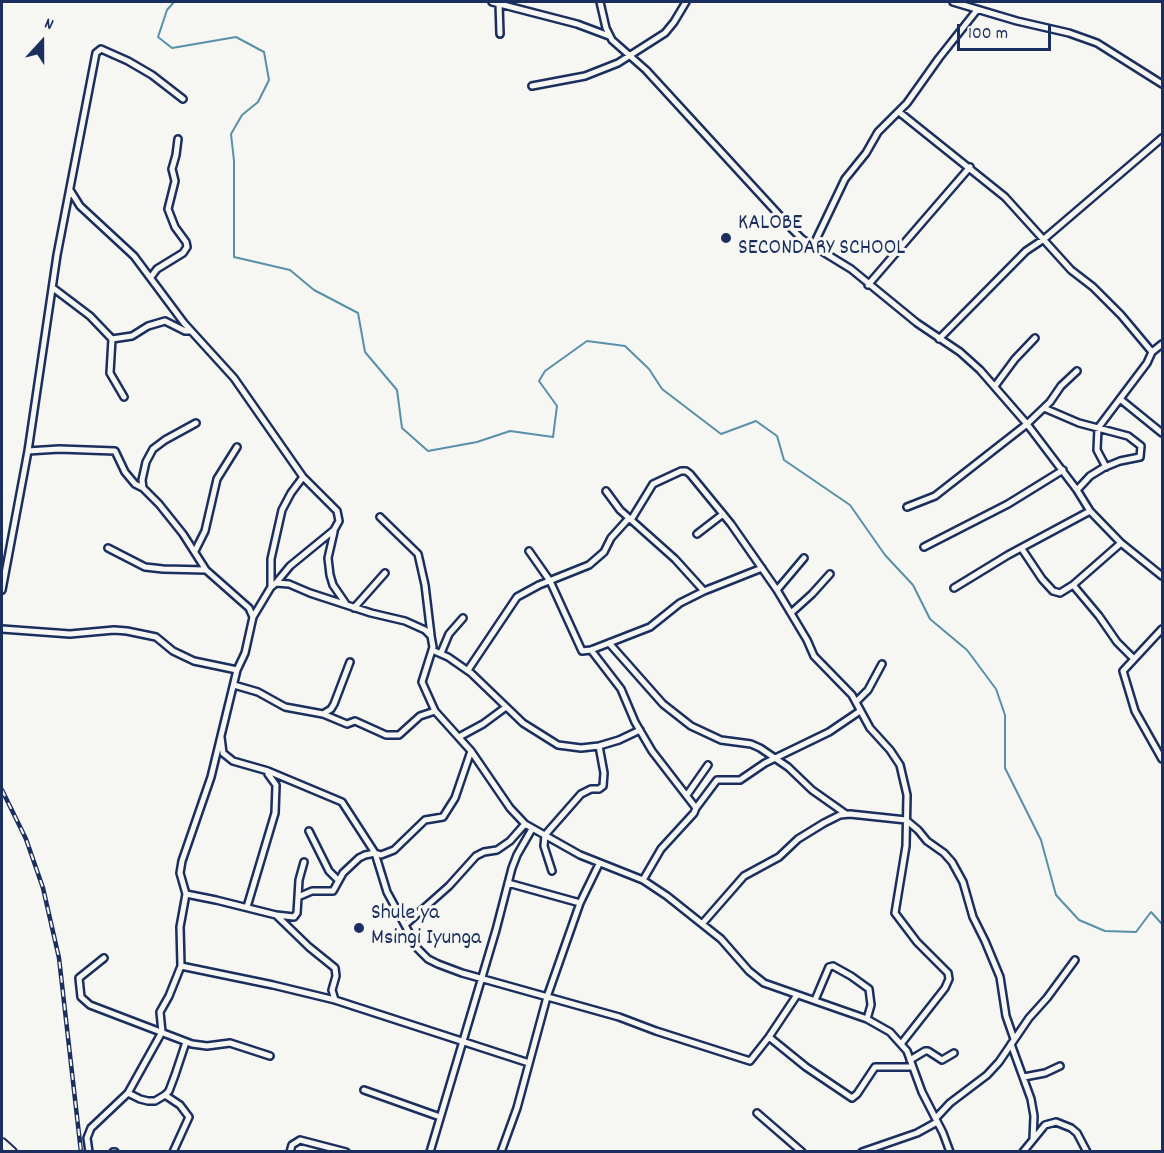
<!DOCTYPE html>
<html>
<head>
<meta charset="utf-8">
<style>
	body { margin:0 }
	#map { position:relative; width:1164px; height:1153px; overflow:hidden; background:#f6f6f2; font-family:Dekko,sans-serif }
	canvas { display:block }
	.frame { position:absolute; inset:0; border:3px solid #1b2f5e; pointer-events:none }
	.north { position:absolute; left:12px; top:12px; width:60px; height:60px; -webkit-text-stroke:4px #f6f6f2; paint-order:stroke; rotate:21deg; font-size:16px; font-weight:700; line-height:24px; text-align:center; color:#1b2f5e }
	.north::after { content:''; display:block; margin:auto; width:21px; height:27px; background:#1b2f5e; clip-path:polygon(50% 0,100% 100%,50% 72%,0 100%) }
	.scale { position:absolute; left:957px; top:24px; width:94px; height:27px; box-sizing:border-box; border:3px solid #1b2f5e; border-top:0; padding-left:8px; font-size:18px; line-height:21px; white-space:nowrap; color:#1b2f5e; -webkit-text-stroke:4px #f6f6f2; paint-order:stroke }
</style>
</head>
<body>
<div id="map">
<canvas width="1164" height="1153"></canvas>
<div class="frame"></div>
<div class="north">N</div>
<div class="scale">100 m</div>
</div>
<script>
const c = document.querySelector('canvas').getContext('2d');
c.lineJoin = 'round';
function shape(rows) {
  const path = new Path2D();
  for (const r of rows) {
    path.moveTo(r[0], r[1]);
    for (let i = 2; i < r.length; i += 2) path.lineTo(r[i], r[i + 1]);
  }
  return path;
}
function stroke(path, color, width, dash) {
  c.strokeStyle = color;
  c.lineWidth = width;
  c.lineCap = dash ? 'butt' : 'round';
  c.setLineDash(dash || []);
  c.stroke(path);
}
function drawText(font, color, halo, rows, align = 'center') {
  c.font = font + ' Dekko,sans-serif';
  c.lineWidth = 6;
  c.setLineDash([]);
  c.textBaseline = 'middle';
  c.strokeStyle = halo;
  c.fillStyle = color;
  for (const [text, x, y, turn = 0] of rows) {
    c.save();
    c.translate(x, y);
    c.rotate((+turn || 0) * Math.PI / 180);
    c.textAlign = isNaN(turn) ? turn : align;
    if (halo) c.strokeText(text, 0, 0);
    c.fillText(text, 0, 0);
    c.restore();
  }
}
stroke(shape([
	[174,2,167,10,158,37,172,48,236,37,264,52,269,80,258,102,242,115,231,134,234,161,234,257,290,270,314,290,358,313,365,352,397,390,402,428,428,451,477,442,510,431,553,437,557,406,539,381,545,371,587,341,625,346,649,369,662,389,721,434,756,421,777,436,784,460,850,505,885,555,913,585,930,619,967,650,996,689,1005,715,1005,768,1041,840,1056,895,1079,920,1105,931,1136,932,1151,912,1162,924]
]), '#5890aa', 2);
const street = shape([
	[492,2,577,24,609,36],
	[600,2,606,28,612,40,646,70,791,228,802,239,851,269,917,323,960,352,980,370,1027,424,1077,490,1090,511,1121,543,1162,576],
	[953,2,1017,21,1069,33,1097,43,1162,84],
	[499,3,500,34],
	[532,86,585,76,618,63,665,33,674,22,686,2],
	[899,112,1005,197,1071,270,1093,287,1121,315,1152,352,1147,363,1098,428,1097,450,1106,467],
	[70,190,80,206,134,256,184,323,234,378,303,477,337,511,339,521,334,530,290,566,276,583],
	[813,246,845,179,866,153,878,132,907,103,939,58,977,10],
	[151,277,157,269,183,253,187,247,186,242,175,227,168,209,175,181,172,169,176,155,178,139],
	[868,285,970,167],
	[53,288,90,316,112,339,110,373,124,397],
	[112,339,132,336,148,326,165,321,185,331,191,331],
	[939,339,1026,251,1044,239,1162,138],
	[1152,352,1162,344],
	[995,386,1015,359,1035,338],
	[1120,399,1162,433],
	[1044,408,1079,423,1128,436,1141,446,1140,457,1120,461,1103,468,1090,476,1077,490],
	[196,423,165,440,153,449,146,462,142,480,143,488,159,504,183,534,206,570,249,608,253,617],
	[28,451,59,449,115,451,125,472,135,484,143,488],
	[606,491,620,510,675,559,704,591],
	[907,507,935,496,1027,424,1050,402,1061,386,1077,371],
	[380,517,418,554,425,585,431,635],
	[631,520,653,484,681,471,686,471,690,474,731,524,777,590,807,640,814,656,852,695,870,728,890,750,900,765,907,795,906,846,895,913,917,942,948,973,949,979,945,988,901,1044],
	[334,532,328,558,330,575,333,585,346,604],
	[697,534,723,514],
	[924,547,1008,504,1063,470],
	[108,548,145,567,163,569,206,570],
	[1022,549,1042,579,1053,591,1060,593,1073,585,1121,543],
	[195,551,205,531,217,479,237,447],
	[529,551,550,581,582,651,591,650,650,627,680,603,704,591,762,568],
	[1073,585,1099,616,1117,642,1133,658],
	[271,587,271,559,282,510,291,493,303,477],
	[954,588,1008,555,1090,511],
	[2,590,28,451,57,255,96,53,101,49,128,61,152,75,183,99],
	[777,590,804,558],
	[354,608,385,573],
	[791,613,812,594,830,574],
	[2,629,70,634,114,630,127,631,156,637,173,651,194,661,237,670,245,653,253,617,271,587,276,583,289,584,310,593,371,613,405,621,425,630,431,636,433,647,422,682,435,711,471,751,510,808,525,824,580,855,643,880,667,896,721,939,749,971,764,983,867,1019,890,1032,907,1051,922,1092,943,1133,950,1152],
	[1162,629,1123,671,1135,711,1162,759],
	[609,643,663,704,691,726,721,740,751,744,760,748,788,767,812,790,846,814],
	[432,650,448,657,471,673,523,723,558,745,581,748,599,746,619,740,640,730],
	[591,650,621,689,635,722,652,751,696,808,694,813,661,849,643,880],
	[441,653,449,634,463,618],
	[468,670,517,597,539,585,589,565,604,552,611,538,629,518],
	[234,685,258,692,285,707,323,714,347,724,355,721,386,735,399,735,420,716,435,711],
	[856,702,868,690,882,664],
	[323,714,331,709,334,704,350,662],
	[221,737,223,753,233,761,268,771,342,802,375,853,387,892,418,949,428,959,438,964,462,973,619,1017,656,1031,750,1061,769,1037,797,995],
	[459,737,483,724,506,707],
	[687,795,708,765],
	[696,808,717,780,740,780,765,763,829,732,860,711],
	[309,831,329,871,338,880],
	[552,871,544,846,545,835,581,794,591,789,599,789,603,786,604,773,599,746],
	[508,883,580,903],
	[186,894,216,900,276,915,309,947,335,968,336,976,332,990,335,1000],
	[298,897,299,880,304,862],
	[247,907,275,813,276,785,268,774],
	[276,915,294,917,297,913,298,897,312,891,333,891,343,873,359,858,365,855,375,853,381,855,394,850,425,820,443,817,455,798,471,751],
	[702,924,744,876,779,857,798,839,824,823,840,815,850,814,906,820,918,830,927,841,944,853,952,862,963,882,973,917,985,941,1000,977,1006,1016,1014,1039],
	[405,925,449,886,476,856,484,852,497,850,510,841,525,824],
	[104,958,79,978,81,997,90,1005,192,1044,207,1046,230,1043,270,1056],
	[181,966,273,985,335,1000,529,1063],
	[815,1000,829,967,833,966,851,976,869,989,871,1005,867,1019],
	[769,1037,806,1067,852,1098,857,1094,875,1067,912,1067],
	[1011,1044,1031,1099,1034,1116,1033,1139],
	[910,1060,925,1051,928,1051,942,1060,954,1053],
	[1024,1077,1045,1073,1060,1066],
	[364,1090,440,1117],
	[128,1093,140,1099,148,1101,155,1101,165,1095,169,1091,175,1075,186,1042],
	[165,1095,180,1105,189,1117,173,1152],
	[757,1113,802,1152],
	[936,1118,950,1103,987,1075,999,1062,1029,1018,1047,998,1075,960],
	[89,1152,87,1138,91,1128,128,1093,162,1032,160,1012,169,996,181,966,180,927,186,894,180,873,182,861,211,777,237,670],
	[113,1152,115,1152],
	[290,1152,292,1145,300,1140,346,1152],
	[430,1152,496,930,512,868,517,855,532,829],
	[501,1152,517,1108,547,997,580,903,599,864],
	[862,1152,917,1133,937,1122],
	[1023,1152,1045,1125,1056,1122,1071,1128,1077,1133,1087,1152]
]);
const secondary = shape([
	[2,1143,12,1152]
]);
stroke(street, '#1b2f5e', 10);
stroke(secondary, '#1b2f5e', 12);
stroke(street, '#f6f6f2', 5);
stroke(secondary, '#f6f6f2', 8);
const rail = shape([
	[2,790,26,839,43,888,59,958,81,1152]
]);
stroke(rail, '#1b2f5e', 4.5);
stroke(rail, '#f6f6f2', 2, [7]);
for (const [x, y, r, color] of [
	[726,238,6,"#1b2f5e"],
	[359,928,6,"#1b2f5e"]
]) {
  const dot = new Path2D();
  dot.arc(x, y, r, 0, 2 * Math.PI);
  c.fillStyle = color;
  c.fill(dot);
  stroke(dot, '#f6f6f2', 2);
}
drawText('22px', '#1b2f5e', '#f6f6f2', [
	["KALOBE",738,225],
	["SECONDARY SCHOOL",738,250],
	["Shule ya",371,915],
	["Msingi Iyunga",371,940]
], 'left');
</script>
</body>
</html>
